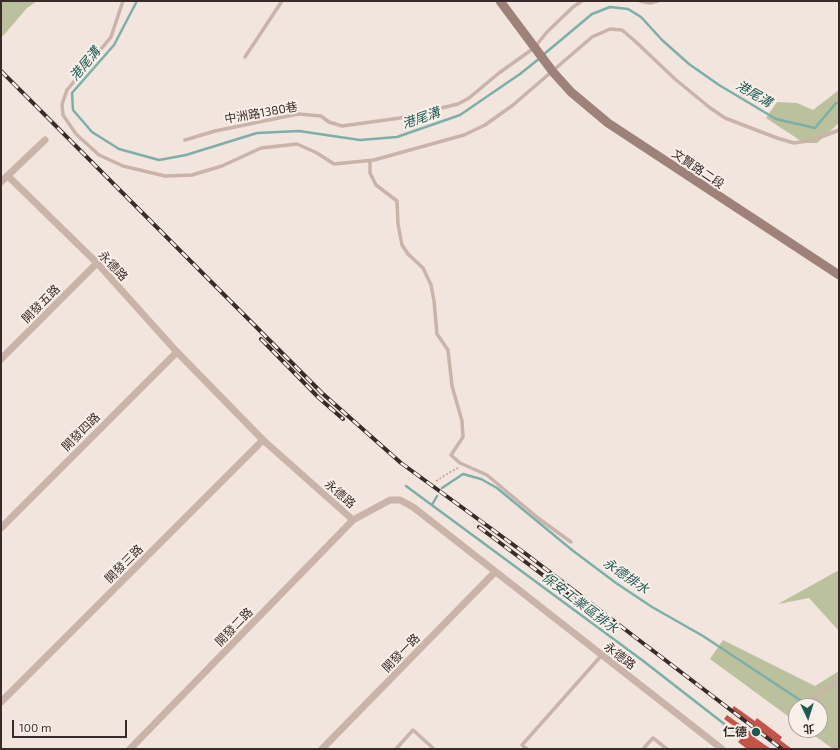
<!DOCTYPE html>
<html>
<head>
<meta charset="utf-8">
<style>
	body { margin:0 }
	#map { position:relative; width:840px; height:750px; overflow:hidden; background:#f2e5dd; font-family:"Exo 2","Noto Sans TC",sans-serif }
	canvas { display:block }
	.frame { position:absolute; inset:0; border:2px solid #382b29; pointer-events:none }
	.north { position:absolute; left:788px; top:698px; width:40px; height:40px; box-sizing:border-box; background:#faf0ea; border:1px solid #aca19d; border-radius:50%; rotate:176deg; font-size:11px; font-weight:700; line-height:16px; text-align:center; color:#382b29 }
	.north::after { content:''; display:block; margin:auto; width:14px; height:18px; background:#1f5954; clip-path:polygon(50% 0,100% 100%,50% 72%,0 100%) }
	.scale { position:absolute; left:12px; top:720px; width:115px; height:18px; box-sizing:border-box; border:2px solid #382b29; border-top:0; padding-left:5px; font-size:12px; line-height:14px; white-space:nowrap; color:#382b29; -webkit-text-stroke:3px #faf0ea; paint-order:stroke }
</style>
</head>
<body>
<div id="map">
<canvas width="840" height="750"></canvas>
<div class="frame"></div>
<div class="north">北</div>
<div class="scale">100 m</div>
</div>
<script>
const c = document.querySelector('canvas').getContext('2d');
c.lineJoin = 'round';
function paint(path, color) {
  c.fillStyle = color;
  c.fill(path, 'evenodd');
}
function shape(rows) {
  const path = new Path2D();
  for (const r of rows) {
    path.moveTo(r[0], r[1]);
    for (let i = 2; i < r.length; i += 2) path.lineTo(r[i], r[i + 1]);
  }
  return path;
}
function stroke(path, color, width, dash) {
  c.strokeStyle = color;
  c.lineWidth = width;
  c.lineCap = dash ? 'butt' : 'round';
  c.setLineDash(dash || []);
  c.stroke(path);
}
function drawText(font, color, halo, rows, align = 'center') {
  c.font = font + ' "Exo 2","Noto Sans TC",sans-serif';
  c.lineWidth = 4;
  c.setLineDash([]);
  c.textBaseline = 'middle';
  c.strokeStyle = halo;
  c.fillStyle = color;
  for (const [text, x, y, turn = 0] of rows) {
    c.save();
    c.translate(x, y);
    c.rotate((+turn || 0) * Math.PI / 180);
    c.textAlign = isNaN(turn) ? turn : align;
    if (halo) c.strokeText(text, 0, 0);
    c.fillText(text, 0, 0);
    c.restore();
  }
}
paint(shape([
	[1,1,37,1,27,8,3,36,1,34],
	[839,90,839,123,817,143,804,143,766,118,777,102,797,103,813,110],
	[839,570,839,631,809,598,778,604],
	[723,640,815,686,839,671,839,749,833,749,807,730,820,730,820,706,796,706,796,722,710,659]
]), '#bbc19d');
stroke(shape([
	[137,1,114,45,72,93,73,110,92,132,119,149,159,160,186,155,257,133,299,131,360,140,397,137,460,115,520,74,540,58],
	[543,55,592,14,610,7,628,9,641,17,662,40,689,64,719,85,776,119,815,128,836,103,839,103],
	[406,486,642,660,741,737],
	[442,488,463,474,481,479,497,488,572,550,616,583,652,607,703,636,803,702],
	[432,505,437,496]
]), '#7cafa9', 2.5);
paint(shape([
	[734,706,755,721,757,718,782,737,780,740,792,749,785,749,760,731,755,738,771,749,747,749,738,742,745,734,724,719,727,715,752,733,756,727,732,709]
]), '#c45449');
stroke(shape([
	[436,481,452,471,458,468]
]), '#b69d93', 1.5, [2, 2]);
stroke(shape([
	[123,1,111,37,67,90,62,104,63,115,76,134,99,155,123,166,165,176,192,175,222,166,261,148,297,144,317,153,334,164,374,160,464,135,485,125,513,105,592,37,610,29,622,30,636,42,675,79,709,107,725,118,777,138,794,143,813,140,839,130],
	[640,1,650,3,658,1],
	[245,57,282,1],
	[185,140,215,131,298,114,321,116,329,122,342,126,400,118,458,104,469,98,499,73,534,48,547,32,573,7,582,1],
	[370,161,370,173,376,185,397,201,398,224,402,245,408,254,423,268,431,285,434,301,437,334,448,350,452,386,462,421,463,437,451,455,460,463,487,475,538,518,571,542],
	[807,702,839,680],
	[396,749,413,730,434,749],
	[527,749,522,745,601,656],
	[643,749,653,738,667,749]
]), '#cab3a9', 3.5);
stroke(shape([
	[8,176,97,263,177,352,263,440,353,520,390,500,400,500,413,507,722,749],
	[1,182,45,140],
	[1,359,97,263],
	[1,528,177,352],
	[1,702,263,440],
	[130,749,353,520],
	[322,749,495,572]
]), '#cab3a9', 7);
stroke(shape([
	[500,1,553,72,571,92,608,123,839,275]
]), '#9e827a', 9);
const rail = shape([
	[1,71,322,393,401,463,526,554,782,749],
	[261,339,319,398,343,419],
	[479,527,600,618]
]);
stroke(rail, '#382b29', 4);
stroke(rail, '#faf0ea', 2.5, [8]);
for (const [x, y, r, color] of [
	[756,732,5,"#1f5954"]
]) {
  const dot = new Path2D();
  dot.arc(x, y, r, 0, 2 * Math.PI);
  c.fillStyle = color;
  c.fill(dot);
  stroke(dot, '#faf0ea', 1.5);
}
drawText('12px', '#382b29', '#faf0ea', [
	["中洲路1380巷",261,113,-10],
	["文賢路二段",698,169,34],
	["永德路",113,266,47],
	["開發五路",41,304,-45],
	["開發四路",81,432,-45],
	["永德路",340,494,41],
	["開發三路",124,564,-45],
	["開發二路",234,627,-46],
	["開發一路",401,653,-46],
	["永德路",620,656,38]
]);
drawText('bold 12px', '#382b29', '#faf0ea', [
	["仁德",747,732]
], 'right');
drawText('italic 13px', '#1f5954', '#faf0ea', [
	["港尾溝",85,64,-50],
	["港尾溝",754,94,30],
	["港尾溝",421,118,-19],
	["永德排水",626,576,35],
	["保安工業區排水",580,603,37]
]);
</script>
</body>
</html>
